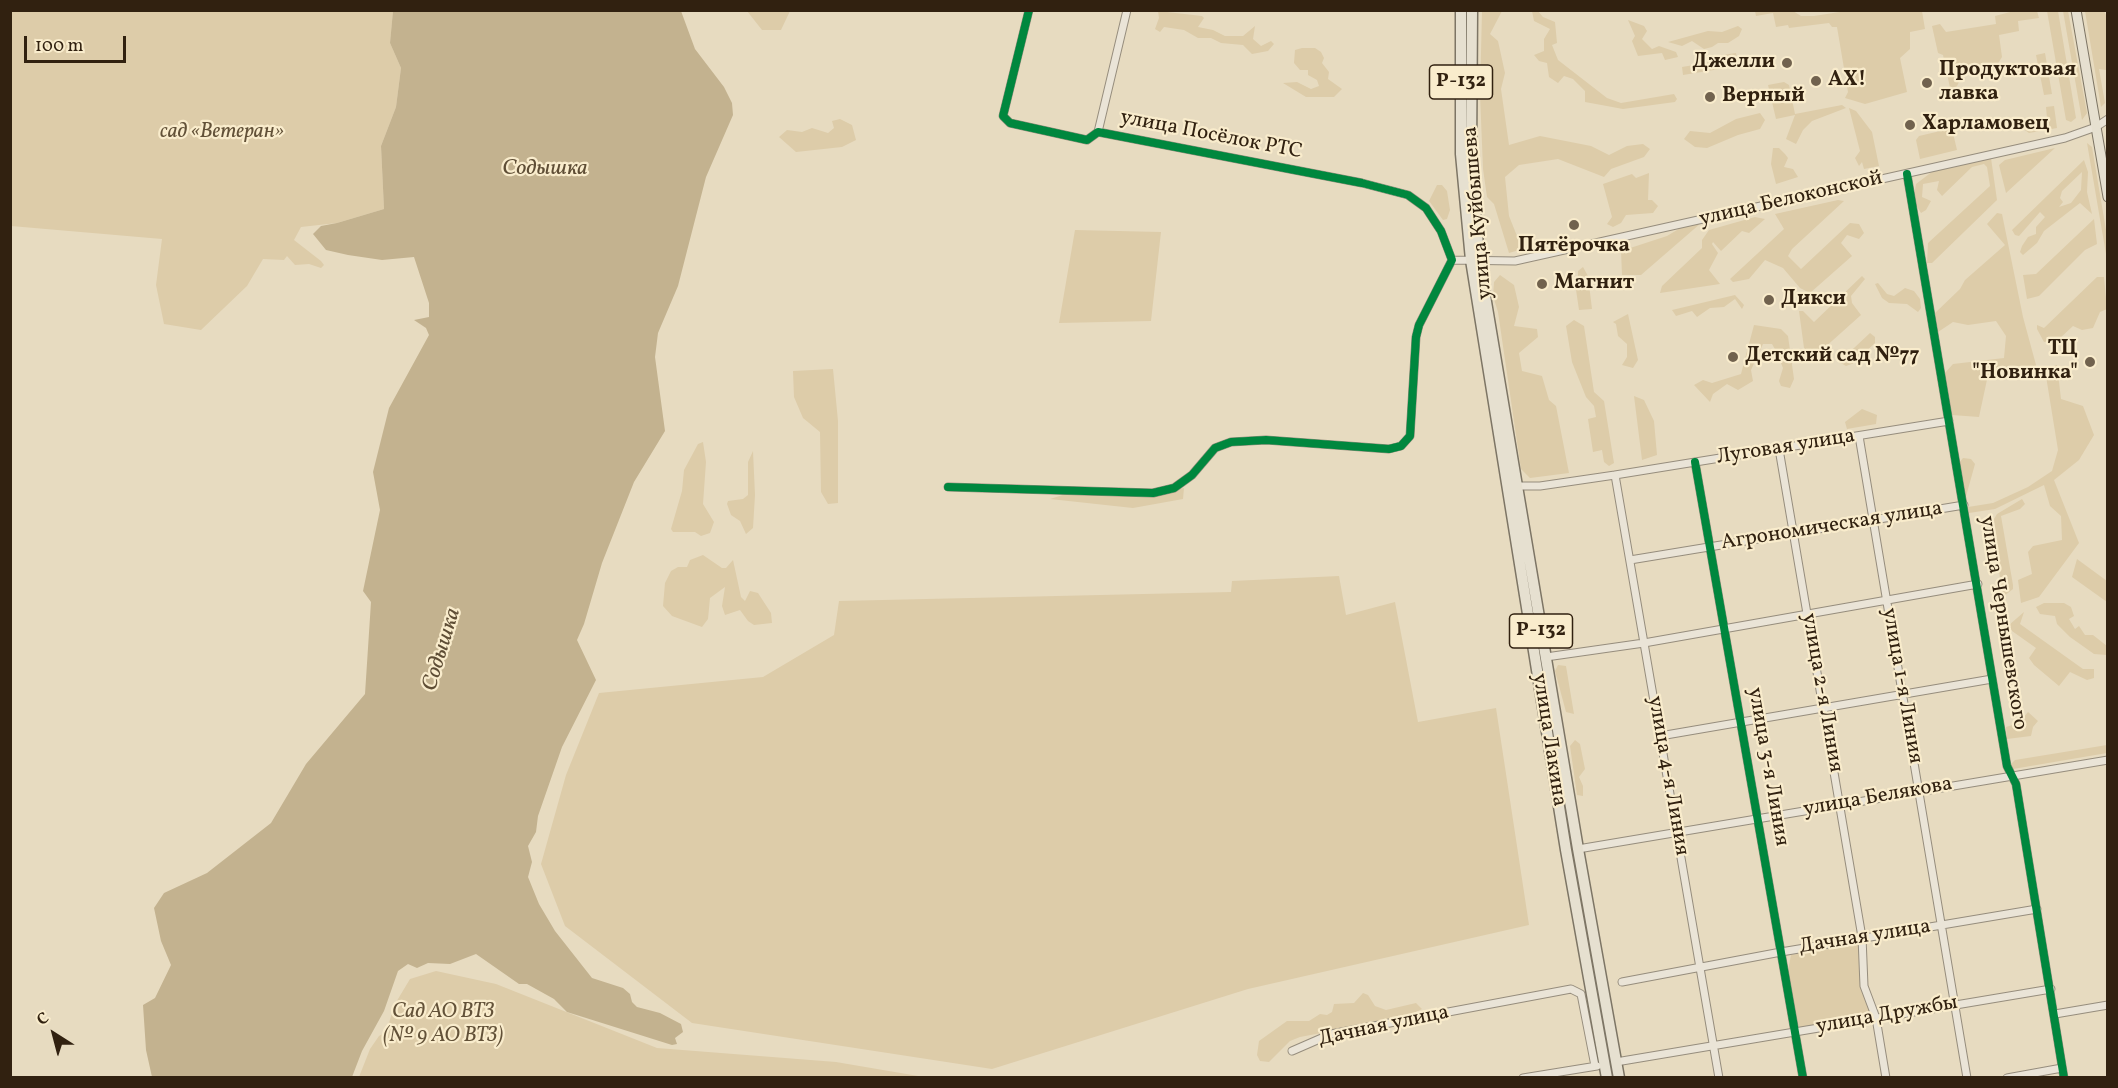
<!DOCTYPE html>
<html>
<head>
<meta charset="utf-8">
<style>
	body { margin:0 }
	#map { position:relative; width:2118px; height:1088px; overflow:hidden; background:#e7dbc0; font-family:Vollkorn,serif }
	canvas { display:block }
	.frame { position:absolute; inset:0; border:12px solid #312110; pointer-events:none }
	.north { position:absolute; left:24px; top:1004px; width:60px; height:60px; -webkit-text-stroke:4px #f9eccc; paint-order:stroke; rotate:324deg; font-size:16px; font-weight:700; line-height:24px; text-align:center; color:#312110 }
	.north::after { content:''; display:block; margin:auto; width:21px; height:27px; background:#312110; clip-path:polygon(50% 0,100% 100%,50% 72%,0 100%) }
	.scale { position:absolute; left:24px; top:36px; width:102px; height:27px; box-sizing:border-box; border:3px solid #312110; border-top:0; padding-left:8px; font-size:18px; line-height:21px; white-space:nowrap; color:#312110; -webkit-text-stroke:4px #f9eccc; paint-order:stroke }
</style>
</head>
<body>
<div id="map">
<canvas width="2118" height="1088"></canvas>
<div class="frame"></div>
<div class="north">С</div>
<div class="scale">100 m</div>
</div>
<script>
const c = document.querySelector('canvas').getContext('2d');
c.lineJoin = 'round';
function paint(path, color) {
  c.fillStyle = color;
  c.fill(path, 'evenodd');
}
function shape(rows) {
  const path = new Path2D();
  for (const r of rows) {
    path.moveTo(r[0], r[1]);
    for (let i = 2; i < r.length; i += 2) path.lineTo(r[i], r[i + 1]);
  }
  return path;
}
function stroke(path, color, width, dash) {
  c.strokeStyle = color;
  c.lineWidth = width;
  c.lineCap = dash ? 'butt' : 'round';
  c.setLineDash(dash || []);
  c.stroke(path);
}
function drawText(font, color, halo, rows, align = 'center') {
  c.font = font + ' Vollkorn,serif';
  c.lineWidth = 4.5;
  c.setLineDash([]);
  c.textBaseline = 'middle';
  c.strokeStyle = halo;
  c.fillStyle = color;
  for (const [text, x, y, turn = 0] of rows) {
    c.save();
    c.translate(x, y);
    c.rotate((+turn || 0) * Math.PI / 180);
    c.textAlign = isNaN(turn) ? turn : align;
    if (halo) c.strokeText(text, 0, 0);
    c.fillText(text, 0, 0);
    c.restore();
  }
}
paint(shape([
	[10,11,393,11,390,43,401,68,396,107,381,146,384,209,337,223,301,227,294,240,321,261,324,265,321,268,309,264,295,265,287,256,284,260,263,259,247,286,201,330,164,324,156,285,162,239,11,226],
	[747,11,790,11,781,30,762,30],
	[1158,11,1202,16,1204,18,1198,27,1213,30,1225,36,1243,36,1255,26,1253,39,1261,46,1271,41,1274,44,1268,51,1252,54,1243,45,1221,43,1211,38,1198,38,1184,30,1164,27,1160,32,1155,29,1159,18],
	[1482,11,1502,11,1490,34,1498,41,1505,73,1501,89,1509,145,1540,136,1591,146,1609,155,1627,146,1643,144,1650,149,1644,157,1611,169,1604,177,1558,159,1519,165,1505,177,1509,216,1521,246,1519,250,1509,253,1494,204,1487,197,1483,169,1480,94],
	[1532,11,1538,11,1543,17,1555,22,1557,43,1552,45,1558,60,1607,98,1621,103,1674,94,1677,99,1675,102,1623,109,1585,102,1585,91,1573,79,1564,76,1558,83,1549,77,1547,63,1539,61,1534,55,1544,51,1544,39,1550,29,1534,21],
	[1755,11,1793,11,1801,16,1814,16,1846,11,1922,11,1925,29,1910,32,1910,49,1900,58,1907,92,1865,104,1845,98,1848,92,1837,27,1832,27,1829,23,1789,28,1788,25,1776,27,1773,13,1756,16],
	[2014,11,2037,11,2039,18,2018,21,2019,31,1999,35,2002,57,1997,65,1963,73,1952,97,1943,55,1938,53,1932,26,1940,24,1946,32,1996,24,1995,16],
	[2047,11,2058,11,2076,118,2071,122,2066,120],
	[2063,11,2068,11,2087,113,2082,120],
	[2085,11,2104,11,2107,17,2107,77,2106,70,2099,69,2105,103,2101,107],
	[1628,20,1644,26,1647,31,1642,39,1652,49,1659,46,1676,52,1678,57,1665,60,1662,53,1638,56,1632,41,1635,36],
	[1738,26,1742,29,1739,36,1728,43,1718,43,1712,47,1704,49,1692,41,1682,46,1668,42,1708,31,1722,32],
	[1302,48,1315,48,1321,52,1324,58,1322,63,1329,72,1328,79,1342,89,1334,97,1306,97,1283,83,1297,82,1311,89,1319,86,1317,80,1308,75,1308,70,1300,70,1294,63,1295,50],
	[1736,53,1738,66,1683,75,1682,67,1723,60,1723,55],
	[2045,53,2052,94,2044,95,2036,55],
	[1784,82,1789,85,1795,114,1842,105,1846,108,1812,121,1803,130,1796,144,1786,139,1795,115,1776,119,1768,85],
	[2054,106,2057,128,2029,133,2022,128,2013,130,2008,125,2047,118,2046,107],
	[1849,108,1856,111,1872,132,1879,166,1864,169,1862,162,1859,166,1855,158,1860,151],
	[1760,113,1765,120,1760,129,1738,135,1707,148,1695,147,1684,139,1690,131,1710,133,1736,119],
	[840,119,852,125,856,140,842,147,796,152,779,137,787,130,802,132,812,128,828,133,834,128,832,121],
	[1949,129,1953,133,1957,150,1920,159,1916,140,1919,136],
	[2087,143,2092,147,2107,236,2107,260],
	[1773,148,1779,148,1785,154,1788,158,1784,167,1793,169,1798,177,1776,184,1771,164],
	[2055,148,2006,193,1999,165,2005,160],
	[1991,158,1997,200,1932,263,1927,263,1928,243,1990,186,1987,167,1984,164,1972,167,1942,196,1937,190,1939,181,1923,184,1922,197,1931,201,1926,210,1921,213,1913,200,1916,184,1933,171],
	[2084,160,2088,172,2087,192,2092,214,2080,203,2044,231,2037,243,2023,255,2020,252,2022,246,2028,237,2036,234,2036,227,2045,217,2040,212,2019,236,2015,235,2012,230],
	[2082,172,2081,190,2071,203,2059,207,2063,202,2060,198,2062,191],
	[1649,173,1648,200,1652,200,1658,206,1653,213,1626,215,1621,223,1613,227,1607,224,1612,217,1603,184,1632,174,1636,178],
	[1437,185,1442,185,1447,191,1450,210,1447,219,1443,220,1429,201],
	[1838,200,1844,201,1792,249,1788,256,1801,269,1850,223,1859,224,1864,233,1859,239,1847,235,1841,243,1852,256,1810,293,1800,288,1783,268,1765,260,1749,279,1733,282,1730,279,1784,229,1775,214],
	[1997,213,2002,214,2023,317,2036,365,2032,375,1988,375,1979,417,1952,415,1944,374,1953,364,2004,358,2006,336,1996,321,1968,325,1953,322,1938,332,1935,313,1960,289,1965,280,2005,245,1987,224],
	[1755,217,1765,219,1749,233,1742,231,1721,251,1713,242,1712,244,1718,253,1709,270,1720,284,1660,293,1662,286,1702,248,1702,240,1709,230],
	[2094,219,2097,244,2085,250,2039,296,2027,299,2023,275,2036,274],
	[1701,223,1641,275,1622,275,1621,251,1667,236,1687,224],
	[1075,230,1161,232,1151,321,1059,323],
	[1583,267,1588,276,1592,309,1579,310,1575,283,1578,282,1578,271],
	[1500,275,1514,285,1519,307,1514,326,1537,329,1538,337,1519,353,1522,371,1542,376,1549,400,1556,406,1569,473,1530,478,1521,469,1498,312,1493,296,1494,282],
	[1862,276,1865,279,1851,296,1852,303,1861,315,1813,358,1804,348,1799,311,1803,311,1814,322],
	[2097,277,2104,277,2107,309,2100,312,2093,328,2082,330,2073,326,2059,339,2044,342,2037,329,2037,325,2044,328],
	[1878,283,1887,294,1894,296,1905,288,1914,291,1920,299,1921,308,1918,312,1907,304,1889,303,1882,298,1875,284],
	[1735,295,1744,305,1742,309,1735,299,1724,307,1710,308,1697,317,1692,311,1676,316,1672,310],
	[1628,314,1638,360,1633,368,1622,365,1627,357,1627,344,1618,336,1616,324,1613,322],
	[1574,320,1584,326,1594,392,1604,401,1614,463,1609,466,1604,462,1602,450,1593,452,1588,419,1596,417,1594,406,1586,397,1572,362,1566,326],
	[1754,325,1781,329,1788,336,1794,379,1790,388,1781,386,1779,381,1783,368,1777,353,1772,344,1763,344,1751,370,1753,381,1738,390,1727,384,1713,394,1710,402,1694,385,1703,380,1712,383,1741,374],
	[1870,333,1875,337,1875,343,1861,356,1860,361,1846,366,1839,362],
	[2057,365,2061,399,2083,406,2094,435,2079,460,2054,480,2079,543,2039,597,2021,603,2018,580,2032,574,2028,552,2033,546,2062,540,2061,516,2050,506,2044,485,1995,509,1969,513,1968,507,1993,503,2028,487,2052,471,2058,450,2045,370],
	[833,369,838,421,838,503,828,504,821,492,820,432,803,418,794,397,793,371],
	[1634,396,1644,400,1654,421,1657,455,1642,460],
	[1862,409,1877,415,1876,424,1847,429,1845,422],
	[703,442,706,462,703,504,714,522,710,533,701,536,695,532,673,532,671,529,682,491,684,470,698,444],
	[753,451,755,495,753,528,746,534,740,521,731,515,727,504,728,501,743,499,748,495,748,462],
	[1963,458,1971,459,1975,464,1965,500,1959,463],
	[1184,488,1183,499,1133,508,1050,499,1069,493,1155,495],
	[2022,499,2025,504,2020,509,2001,516,2013,585,2013,589,2004,596,2001,590,1994,519,1997,514],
	[703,555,722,568,726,568,733,560,741,597,745,601,750,591,758,593,771,613,772,623,754,625,748,621,740,610,725,615,722,606,725,587,710,598,708,619,702,627,672,616,663,606,665,583,671,571,678,567,687,567,690,560],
	[2077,559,2107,581,2107,602,2072,577],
	[1339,576,1346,615,1395,602,1418,722,1496,708,1529,925,1248,989,992,1069,692,1023,565,926,541,864,566,775,599,693,763,677,834,635,839,601,1231,592,1232,581],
	[2044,603,2064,603,2071,607,2074,616,2069,619,2075,629,2079,626,2085,635,2093,635,2107,646,2107,655,2094,654,2070,637,2057,624,2055,616,2040,614,2036,607],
	[2024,612,2020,624,2083,669,2094,669,2094,678,2087,680,2070,672,2059,686,2034,665,2029,658,2036,648,2012,631,2009,625],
	[1558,665,1566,666,1574,714,1566,712,1555,671],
	[2028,712,2038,721,2033,727,2031,736,2007,739,2006,727,2019,723],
	[1575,740,1580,744,1585,769,1579,777,1583,786,1583,796,1577,795,1570,746],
	[2107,745,2107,753,2013,769,2010,765,2015,760],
	[1859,944,1860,982,1874,1017,1802,1029,1798,1025,1788,971,1791,955],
	[436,971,496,984,657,1048,836,1062,924,1077,359,1077,370,1049,379,1036,386,1032,395,1004,410,979],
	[1363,993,1368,995,1375,1006,1386,1010,1416,1003,1422,1009,1406,1017,1300,1037,1290,1041,1269,1062,1260,1061,1257,1055,1259,1041,1287,1021,1309,1021,1320,1014,1327,1015,1332,1012,1334,1004,1354,1003]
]), '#ddcca9');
paint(shape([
	[393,11,681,11,695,49,724,87,732,103,733,115,706,177,678,286,658,333,655,357,665,431,634,482,602,563,584,624,577,640,596,680,562,747,538,816,536,832,528,846,532,862,528,877,539,904,555,931,592,978,623,988,630,994,632,1002,637,1007,660,1013,681,1024,683,1032,675,1038,677,1044,672,1045,567,1012,554,999,527,984,519,984,476,954,450,964,428,963,417,968,408,964,398,971,384,1011,362,1051,352,1077,152,1077,146,1050,143,1005,155,998,171,965,161,941,154,908,164,893,207,873,271,823,306,764,365,694,371,602,363,591,380,510,373,472,389,408,429,335,426,328,414,320,429,317,429,303,414,257,382,260,348,255,326,250,313,234,321,226,337,223,384,209,381,146,396,107,401,68,390,43]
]), '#c3b28f');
const minor = shape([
	[1029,10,1003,116,1010,123,1087,140,1098,132,1362,183,1408,195,1426,208,1441,231,1452,260],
	[1098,132,1127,10],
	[1907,174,2007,766,2016,784,2064,1078],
	[1452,260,1515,261,2065,138,2096,127,2108,119],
	[1859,436,1967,1078],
	[1779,449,1862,937,1864,986,1876,1018,1886,1078],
	[1695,462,1803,1078],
	[1615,475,1719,1078],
	[1516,486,1540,486,1615,475,1949,421],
	[948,487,1153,493,1174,488,1192,475,1215,448,1231,442,1266,440,1389,449,1401,446,1410,436,1416,337,1419,325,1452,260],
	[1630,560,1964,505],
	[1546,657,1644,643,1978,584],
	[1660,736,1992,679],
	[1578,849,2108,760],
	[1622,982,1781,952,2037,909],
	[2055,1014,2108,1005],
	[1292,1051,1331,1034,1571,989,1581,994,1595,1066],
	[1616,1062,2051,989],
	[1523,1078,1597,1066],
	[2007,1078,2062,1068]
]);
const major = shape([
	[2076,10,2108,197]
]);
const highway = shape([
	[1461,10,1461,154,1471,260,1566,850,1607,1078],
	[1472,10,1471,156,1479,260,1578,849,1619,1078]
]);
stroke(minor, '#968d7d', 9);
stroke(major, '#7d7565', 11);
stroke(highway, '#7d7565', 13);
stroke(minor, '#eae4d7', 7);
stroke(major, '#e6e0d0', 9);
stroke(highway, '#e6e0d0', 10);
stroke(shape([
	[1907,174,2007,766,2016,784,2064,1078],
	[1695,462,1803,1078],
	[948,487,1153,493,1174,488,1192,475,1215,448,1231,442,1266,440,1389,449,1401,446,1410,436,1416,337,1419,325,1452,260,1441,231,1426,208,1408,195,1362,183,1098,132,1087,140,1010,123,1003,116,1029,10]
]), '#00873e', 8);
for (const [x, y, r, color] of [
	[1787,63,6,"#71624e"],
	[1816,81,6,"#71624e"],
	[1927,83,6,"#71624e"],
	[1710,97,6,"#71624e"],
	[1910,125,6,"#71624e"],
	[1574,225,6,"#71624e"],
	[1542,284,6,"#71624e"],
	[1769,300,6,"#71624e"],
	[1733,357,6,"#71624e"],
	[2090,362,6,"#71624e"]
]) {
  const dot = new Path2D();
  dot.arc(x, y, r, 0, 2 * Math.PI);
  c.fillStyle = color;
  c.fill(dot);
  stroke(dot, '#f9eccc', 2);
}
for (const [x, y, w] of [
	[1461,82,63],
	[1541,631,63]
]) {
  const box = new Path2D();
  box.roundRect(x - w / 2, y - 17, w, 34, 4.5);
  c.fillStyle = '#f9eccc';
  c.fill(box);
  stroke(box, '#312110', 1.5);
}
drawText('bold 20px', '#312110', null, [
	["Р-132",1461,82],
	["Р-132",1541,631]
]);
drawText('bold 21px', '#312110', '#f9eccc', [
	["Джелли",1775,63,"right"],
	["Продуктовая",1939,71],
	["лавка",1939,95],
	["АХ!",1828,81],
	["Верный",1722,97],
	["Харламовец",1922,125],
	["Пятёрочка",1574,247,"center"],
	["Магнит",1554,284],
	["Дикси",1781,300],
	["ТЦ",2078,350,"right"],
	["\"Новинка\"",2078,374,"right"],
	["Детский сад №77",1745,357]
], 'left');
drawText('italic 21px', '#625138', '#f9eccc', [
	["сад «Ветеран»",222,133],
	["Сад АО ВТЗ",443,1013],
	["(№ 9 АО ВТЗ)",443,1037]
]);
drawText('21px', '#312110', '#f9eccc', [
	["улица Посёлок РТС",1211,136,11],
	["улица Белоконской",1791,200,-13],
	["улица Куйбышева",1479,213,-95],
	["Луговая улица",1786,448,-9],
	["Агрономическая улица",1832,527,-9],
	["улица Чернышевского",2002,623,81],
	["улица 1-я Линия",1901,686,80],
	["улица 2-я Линия",1821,693,80],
	["улица Лакина",1548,740,81],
	["улица 3-я Линия",1767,767,80],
	["улица 4-я Линия",1667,776,80],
	["улица Белякова",1878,798,-10],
	["Дачная улица",1865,938,-9],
	["улица Дружбы",1887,1016,-10],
	["Дачная улица",1384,1027,-12]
]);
drawText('italic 22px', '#5e4d35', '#f9eccc', [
	["Содышка",545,170],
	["Содышка",443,650,-73]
]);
</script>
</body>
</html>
